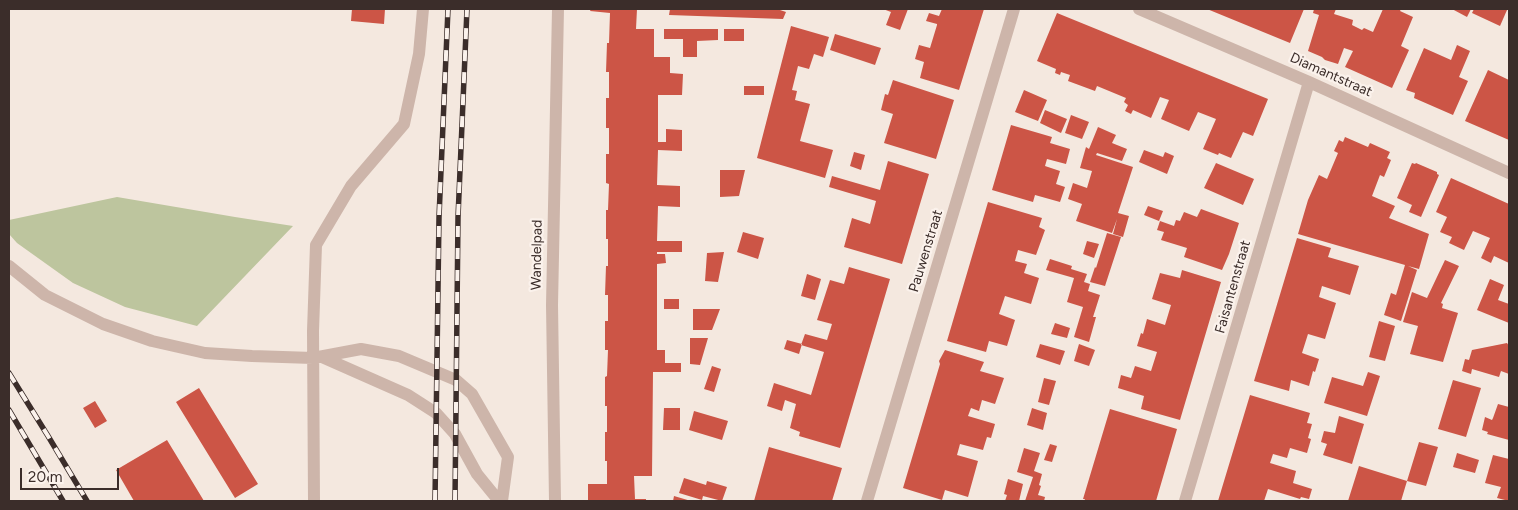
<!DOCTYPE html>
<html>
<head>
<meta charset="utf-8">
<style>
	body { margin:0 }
	#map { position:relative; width:1518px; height:510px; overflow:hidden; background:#f4e8df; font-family:Figtree,sans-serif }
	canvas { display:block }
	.frame { position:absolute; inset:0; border:10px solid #3b2d2a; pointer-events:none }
	.scale { position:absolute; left:20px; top:468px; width:99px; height:22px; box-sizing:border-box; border:2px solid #3b2d2a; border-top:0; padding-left:6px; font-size:15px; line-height:18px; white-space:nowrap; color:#3b2d2a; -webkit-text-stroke:4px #fbf2ec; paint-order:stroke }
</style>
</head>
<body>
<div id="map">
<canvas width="1518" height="510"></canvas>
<div class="frame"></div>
<div class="scale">20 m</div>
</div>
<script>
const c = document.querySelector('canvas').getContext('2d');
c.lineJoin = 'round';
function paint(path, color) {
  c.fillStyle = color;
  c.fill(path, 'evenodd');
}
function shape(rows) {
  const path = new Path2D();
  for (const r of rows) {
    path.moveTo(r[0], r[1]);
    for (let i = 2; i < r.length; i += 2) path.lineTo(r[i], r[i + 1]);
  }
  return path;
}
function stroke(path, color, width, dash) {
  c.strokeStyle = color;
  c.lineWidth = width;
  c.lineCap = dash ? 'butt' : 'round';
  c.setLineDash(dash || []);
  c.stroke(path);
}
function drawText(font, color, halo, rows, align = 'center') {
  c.font = font + ' Figtree,sans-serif';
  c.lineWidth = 4.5;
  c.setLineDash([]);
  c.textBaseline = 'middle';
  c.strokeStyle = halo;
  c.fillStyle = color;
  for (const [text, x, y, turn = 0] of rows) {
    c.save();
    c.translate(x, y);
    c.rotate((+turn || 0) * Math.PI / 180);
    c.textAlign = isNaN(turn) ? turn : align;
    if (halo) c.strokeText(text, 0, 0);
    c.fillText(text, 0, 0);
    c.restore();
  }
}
paint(shape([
	[117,197,235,217,293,226,197,326,125,307,73,283,17,243,9,234,9,220]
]), '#bdc59e');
paint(shape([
	[352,9,385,9,384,24,351,21],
	[591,9,637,9,636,29,654,29,654,57,670,57,670,73,683,74,682,95,658,95,658,142,666,142,666,129,682,130,682,151,658,150,657,185,680,186,680,207,658,206,657,241,682,241,682,252,657,252,657,254,665,254,666,263,657,264,657,350,665,350,665,363,681,363,681,372,653,372,652,476,634,476,635,499,646,499,646,501,588,501,588,484,607,484,607,461,605,461,605,432,607,432,607,406,605,406,605,377,607,376,608,350,605,350,605,321,608,321,608,295,605,295,606,266,608,266,608,239,606,239,606,210,608,210,609,184,606,183,606,154,609,154,609,128,606,128,606,98,609,98,609,72,606,72,607,43,609,43,610,13,590,11],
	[670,9,777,9,786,12,783,19,669,15],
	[883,9,908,9,900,30,886,25,891,12],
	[942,9,984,9,959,90,920,78,924,62,915,59,919,45,930,48,937,25,937,24,926,21,929,13,939,16],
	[1207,9,1304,9,1290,43],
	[1314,9,1336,9,1334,14,1353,20,1352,25,1362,30,1364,28,1373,32,1383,9,1401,9,1400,11,1413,17,1401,46,1409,50,1392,88,1345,67,1353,51,1344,48,1338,64,1325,60,1322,57,1308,51,1319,15,1313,13],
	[1452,9,1471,9,1467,17],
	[1474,9,1505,9,1507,10,1500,26,1472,13],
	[1057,13,1268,99,1253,136,1243,132,1231,158,1219,153,1218,155,1203,149,1216,119,1198,112,1189,131,1161,119,1169,100,1160,97,1151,118,1133,110,1131,114,1125,111,1128,105,1124,102,1126,98,1097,86,1095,91,1068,81,1070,75,1061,72,1060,75,1055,73,1056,69,1037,61],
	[791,26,829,37,823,57,814,54,809,69,798,66,792,90,797,91,795,100,810,104,800,141,833,150,825,178,757,158],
	[664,29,718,29,718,40,697,41,697,57,683,57,683,39,664,39],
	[724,29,744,29,744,41,724,41],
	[835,34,881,48,875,65,830,50],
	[1457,45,1470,51,1459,77,1468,81,1453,115,1414,98,1415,93,1406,90,1424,48,1451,60],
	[1488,70,1509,80,1509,140,1465,121],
	[893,80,954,100,936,159,884,143,893,114,881,110,885,94,888,95],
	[744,86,764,86,764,95,744,95],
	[1024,90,1047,100,1038,121,1015,112],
	[1045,110,1067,119,1061,133,1040,123],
	[1071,115,1089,122,1082,139,1065,133],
	[1011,125,1052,137,1050,143,1070,149,1066,164,1047,159,1045,166,1060,171,1056,184,1065,187,1060,202,1035,195,1033,202,992,190],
	[1098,127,1116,135,1112,143,1127,149,1122,161,1097,153,1096,155,1133,167,1118,213,1129,216,1123,237,1113,234,1117,219,1112,233,1076,221,1082,204,1068,199,1073,183,1087,188,1092,171,1080,168,1086,147,1089,149],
	[1345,137,1368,147,1370,143,1390,152,1387,158,1391,160,1384,177,1380,175,1372,196,1395,206,1389,218,1429,234,1419,269,1408,266,1417,270,1401,321,1384,315,1391,293,1396,295,1405,265,1298,234,1308,200,1319,175,1327,179,1338,153,1334,151,1339,140,1343,142],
	[1144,150,1163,157,1165,152,1174,156,1167,174,1139,162],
	[854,152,865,155,861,170,850,166],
	[888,161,929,174,902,264,844,247,852,218,870,224,876,201,829,187,832,176,880,190],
	[1216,163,1254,179,1243,205,1204,188],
	[1412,163,1415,164,1416,163,1437,172,1437,174,1439,175,1421,217,1409,212,1412,205,1397,198],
	[720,170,745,170,739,196,720,197],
	[1451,178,1509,204,1509,263,1494,256,1491,263,1481,258,1490,238,1473,231,1464,250,1449,243,1452,237,1440,232,1447,217,1436,212],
	[988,202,1042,218,1039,227,1045,230,1036,255,1018,250,1015,261,1027,264,1024,273,1039,278,1031,304,1005,296,999,314,1015,320,1007,346,989,341,986,352,947,341],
	[1148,206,1163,211,1159,221,1144,215],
	[1201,209,1239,223,1229,254,1222,270,1184,257,1187,248,1161,240,1164,232,1157,230,1160,221,1174,226,1176,220,1180,221,1184,212,1197,217],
	[743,232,764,238,758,259,737,252],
	[1107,233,1121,237,1105,286,1090,282,1095,267,1096,268],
	[1297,238,1331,248,1328,257,1359,266,1350,295,1322,286,1319,297,1336,303,1325,339,1308,334,1302,353,1319,359,1315,372,1313,371,1309,386,1291,380,1289,391,1254,381],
	[1087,241,1099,244,1094,258,1083,254],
	[724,252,718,282,705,281,707,253],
	[1050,259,1072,266,1071,269,1087,274,1084,282,1090,284,1088,291,1100,295,1093,317,1096,317,1089,342,1074,337,1083,307,1067,302,1074,278,1046,270],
	[1445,260,1459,266,1441,303,1443,304,1442,308,1458,313,1443,362,1410,354,1418,326,1403,322,1412,292,1427,298],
	[849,267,890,279,840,448,799,436,800,432,790,428,796,404,785,400,782,411,767,406,774,383,811,395,824,352,801,345,805,334,827,340,832,324,817,320,830,280,844,284],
	[1182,270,1221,282,1180,420,1141,409,1144,396,1118,388,1121,375,1131,378,1135,366,1151,371,1157,352,1137,346,1141,333,1143,334,1147,319,1165,325,1171,305,1152,299,1160,273,1180,278],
	[807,274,821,279,815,300,801,296],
	[1490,279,1504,285,1498,300,1509,304,1509,323,1477,310],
	[664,299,679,299,679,309,664,309],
	[693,309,720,309,712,330,693,330],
	[1379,321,1395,326,1385,361,1369,357],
	[1055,323,1070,328,1067,338,1051,334],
	[690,338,708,338,700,365,690,364],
	[787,340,802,344,799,354,784,349],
	[1507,343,1509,346,1509,374,1501,371,1499,377,1472,369,1471,374,1462,371,1465,359,1469,360,1472,350],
	[1040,344,1065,351,1060,365,1036,357],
	[1079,344,1095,350,1089,366,1074,361],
	[945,350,984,362,980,371,1004,378,995,404,982,400,979,411,971,408,968,416,995,424,991,438,987,437,983,450,960,444,957,455,978,461,968,497,945,490,942,500,903,488,940,364,939,361],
	[712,366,721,369,714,392,704,389],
	[1368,372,1380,376,1367,416,1324,403,1332,377,1363,386],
	[1044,378,1056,381,1049,405,1038,402],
	[1453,380,1481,388,1466,437,1438,429],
	[199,388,258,484,235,498,176,402],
	[1250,395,1310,413,1307,423,1312,424,1308,438,1311,439,1307,453,1290,448,1287,458,1273,454,1270,463,1296,471,1293,483,1312,489,1309,499,1301,497,1300,499,1268,489,1264,501,1218,501],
	[95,401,107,421,95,428,83,408],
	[1498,404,1509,407,1509,440,1487,434,1488,432,1482,430,1485,417,1492,420,1493,418],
	[664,408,680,408,680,430,663,430],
	[1032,408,1047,413,1043,430,1027,425],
	[1110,409,1177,429,1156,501,1084,501,1085,499,1083,499],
	[694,411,728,421,722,440,689,430],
	[1339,416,1364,424,1352,464,1323,455,1327,444,1321,442,1324,431,1335,433],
	[167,440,204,501,134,501,116,470],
	[1419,442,1438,447,1426,486,1407,481],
	[1050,444,1057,446,1052,462,1044,460],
	[769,447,842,468,832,501,754,501],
	[1024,448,1040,453,1034,471,1042,474,1039,485,1041,486,1038,495,1045,497,1044,501,1025,501,1033,477,1017,472],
	[1457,453,1479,460,1475,473,1453,467],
	[1493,455,1509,459,1509,501,1497,498,1501,487,1485,483],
	[1359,466,1407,481,1401,501,1348,501],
	[684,478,706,485,707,481,727,487,722,501,703,496,702,500,679,493],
	[1008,479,1023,484,1019,501,1005,501,1007,495,1004,494],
	[674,496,691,501,673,501]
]), '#cc5546');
stroke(shape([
	[9,266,45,295,103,324,152,341,205,353,252,356,313,358,361,349,399,356,456,380,472,394,508,457,502,501],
	[322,357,408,395,436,413,455,434,477,474,499,501],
	[314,501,313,331,316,245,351,186,404,124,419,54,423,9]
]), '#cdb5aa', 12);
stroke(shape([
	[1139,9,1309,82,1509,173],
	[555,501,552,305,558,9],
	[867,501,1014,9],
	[1185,501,1309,82]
]), '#cdb5aa', 12);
const rail = shape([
	[9,373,48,436,87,501],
	[9,410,63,501],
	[435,501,439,217,448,9],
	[455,501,458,217,467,9]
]);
stroke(rail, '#3b2d2a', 5.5);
stroke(rail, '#fbf2ec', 4, [11]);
drawText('14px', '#3b2d2a', '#fbf2ec', [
	["Diamantstraat",1331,75,24],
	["Pauwenstraat",926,251,-73],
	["Wandelpad",537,255,-89],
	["Faisantenstraat",1233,287,-74]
]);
</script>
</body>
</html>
